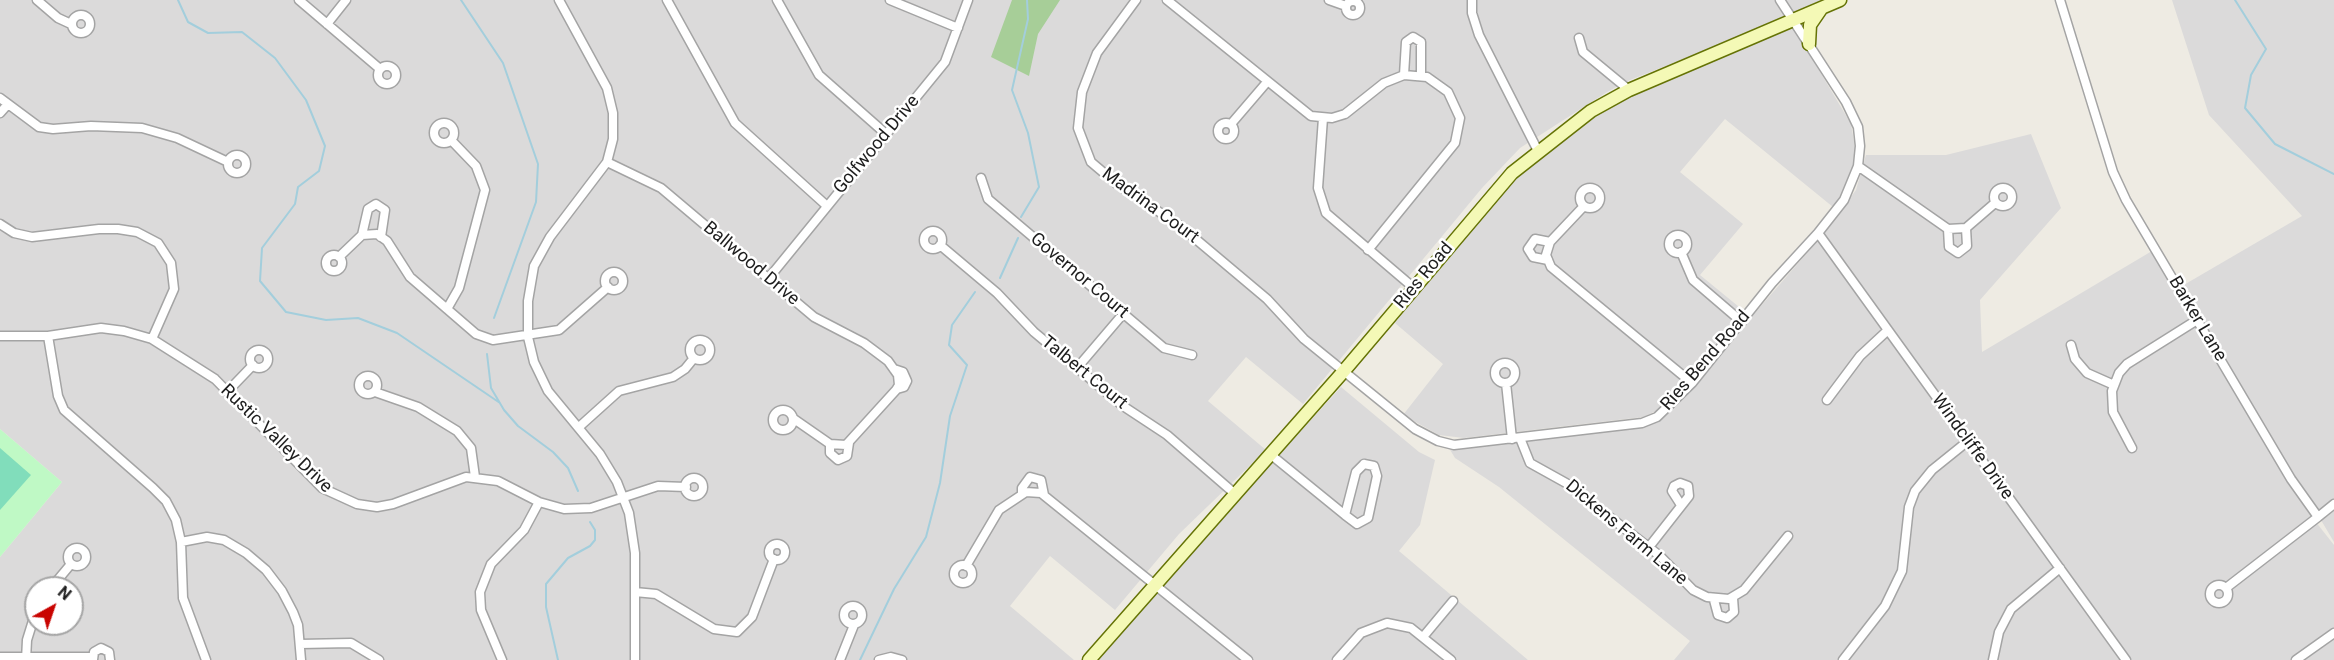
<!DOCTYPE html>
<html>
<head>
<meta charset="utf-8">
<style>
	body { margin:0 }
	#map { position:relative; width:2334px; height:660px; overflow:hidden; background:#eeebe3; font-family:Roboto,sans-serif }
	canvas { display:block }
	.north { position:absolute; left:24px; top:576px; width:60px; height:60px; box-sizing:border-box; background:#fff; border:2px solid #a5a5a5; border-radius:50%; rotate:40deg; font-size:16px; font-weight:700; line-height:24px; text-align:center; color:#1d1d1d }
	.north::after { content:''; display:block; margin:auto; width:21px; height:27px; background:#c90401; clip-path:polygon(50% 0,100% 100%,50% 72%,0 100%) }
</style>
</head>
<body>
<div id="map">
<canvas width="2334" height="660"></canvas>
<div class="north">N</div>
</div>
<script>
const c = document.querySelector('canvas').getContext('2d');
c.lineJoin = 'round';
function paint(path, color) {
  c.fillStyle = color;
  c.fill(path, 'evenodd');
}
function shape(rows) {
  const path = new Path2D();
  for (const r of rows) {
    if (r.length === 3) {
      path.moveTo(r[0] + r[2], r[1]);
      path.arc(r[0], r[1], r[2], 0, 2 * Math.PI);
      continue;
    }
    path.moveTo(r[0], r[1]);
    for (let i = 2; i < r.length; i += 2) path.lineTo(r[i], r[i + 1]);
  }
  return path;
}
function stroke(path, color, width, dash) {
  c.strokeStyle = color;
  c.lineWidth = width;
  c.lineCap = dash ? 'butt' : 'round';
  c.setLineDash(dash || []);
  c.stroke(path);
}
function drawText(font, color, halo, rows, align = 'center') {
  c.font = font + ' Roboto,sans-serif';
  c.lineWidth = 5;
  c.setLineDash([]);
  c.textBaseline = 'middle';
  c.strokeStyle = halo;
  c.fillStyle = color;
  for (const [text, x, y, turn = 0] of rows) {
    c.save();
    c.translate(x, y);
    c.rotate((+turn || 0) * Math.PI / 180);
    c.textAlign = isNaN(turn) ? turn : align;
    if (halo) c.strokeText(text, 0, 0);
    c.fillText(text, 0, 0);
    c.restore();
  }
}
paint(shape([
	[0,0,1833,0,1630,80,1607,92,1520,148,1482,188,1303,404,1246,357,1208,401,1266,450,1179,534,1115,610,1050,556,1010,606,1074,660,0,660,0,557,62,482,0,429],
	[36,588,72,588,72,624,36,624],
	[2172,0,2334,0,2334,542,2182,286,2302,216,2209,115],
	[1794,28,1851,124,1856,153,1854,166,1842,194,1833,207,1725,119,1680,172,1743,224,1700,275,1744,311,1677,392,1656,411,1643,417,1464,438,1439,435,1403,415,1443,364,1395,323,1508,184,1543,152,1598,112,1623,97,1720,55],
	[2031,134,2061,208,1980,300,1982,352,2152,251,2268,449,2308,512,2334,545,2334,660,1674,660,1690,641,1499,487,1455,458,1449,448,1634,428,1667,414,1827,230,1856,190,1866,155,1946,155],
	[1341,387,1419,452,1435,460,1420,525,1399,551,1528,660,1099,660,1197,545]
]), '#dbdada');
paint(shape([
	[1012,0,1060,0,1038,34,1029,76,991,57]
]), '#a7ce98');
paint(shape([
	[0,429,62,482,0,557]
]), '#bff9c5');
paint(shape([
	[0,448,31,475,0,510]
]), '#81ddbb');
stroke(shape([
	[178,0,188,22,208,33,242,32,275,58,306,100,325,146,319,171,298,187,295,204,262,248,260,281,286,312,326,320,358,318,397,333,500,403],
	[461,0,503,63,538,164,536,202,494,318],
	[2235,0,2266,49,2251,75,2245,108,2275,144,2334,174],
	[1021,217,1039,187,1028,133,1012,90,1028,19,1027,0],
	[1000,278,1018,238],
	[487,354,491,388,504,410,518,426,553,452,568,468,578,491],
	[558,660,546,607,546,584,568,558,590,546,595,540,595,530,590,522],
	[860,660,894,589,926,537,940,483,950,416,967,365,949,345,952,325,975,292]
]), '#a3cedc', 2);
const street = shape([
	[37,0,58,18,71,24],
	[299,0,380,69],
	[559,0,607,88,613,113,613,139,607,162,550,237,534,266,528,301,528,337,534,362,548,391,600,454,617,482,629,513,635,553,635,660],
	[667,0,735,123,827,206],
	[777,0,819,75,886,134],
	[890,0,958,28],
	[1136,0,1097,53,1082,92,1078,128,1091,162,1117,184,1179,225,1267,299,1304,339,1415,429,1438,441,1454,445,1642,423,1657,417,1692,383,1772,283,1818,233,1844,200,1858,166,1860,146,1858,127,1846,102,1780,0],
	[1167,0,1311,116,1332,118,1345,114,1384,83,1404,75,1427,77,1448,92,1460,118,1455,143,1368,250],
	[1329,0,1346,6],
	[1472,0,1472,13,1479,35,1538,151],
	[2060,0,2113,172,2126,200,2291,479,2318,517,2226,588],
	[1353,8,7],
	[81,24,9],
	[327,24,346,0],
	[1579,38,1583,52,1629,90],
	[387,75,9],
	[1404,75,1406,42,1413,37,1421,42,1421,75],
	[0,98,39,127,53,129,91,126,142,128,177,138,228,162],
	[0,113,8,104],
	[1323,118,1318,188,1326,213,1414,288],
	[1226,131,8],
	[444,133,10],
	[1231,124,1267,82],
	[237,164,9],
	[607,162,661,188,814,317,864,343,888,361,898,375,899,385,896,390,846,445,830,444,794,419],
	[1858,166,1948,229,1966,228,1995,203],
	[981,178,988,199,1164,348,1192,355],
	[2003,197,9],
	[1590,198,10],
	[1584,206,1550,242,1546,255,1551,267,1692,383],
	[0,224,14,233,32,237,99,229,118,229,137,232,158,243,171,263,174,289,152,339],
	[1948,229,1949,247,1958,253,1967,246,1966,228],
	[933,240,9],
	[1818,233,2126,660],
	[362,235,368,209,376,204,385,210,381,237],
	[1678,244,9],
	[940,245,997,293,1034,332,1123,406,1167,435,1234,493],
	[1681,252,1693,280,1742,322],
	[334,263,8],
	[339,257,362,235,377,234,387,241,410,277,476,334,493,340,559,330,608,287],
	[1548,260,1533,257,1528,249,1535,239,1550,242],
	[614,281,9],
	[768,279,945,62,968,0],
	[447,309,459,288,485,190,476,166,451,140],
	[0,336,48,336,101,328,124,331,152,339,215,379,322,488,357,504,377,507,393,504,466,477,498,481,539,502,564,509,591,508,658,486,686,487],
	[48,336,58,396,64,410,153,488,166,501,176,520,181,542,183,598,206,660],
	[700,350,10],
	[2071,345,2075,359,2087,373,2114,385],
	[259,359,9],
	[1505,373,10],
	[1077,368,1123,314],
	[894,369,903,372,907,381,904,387,897,389],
	[368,385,9],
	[1506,383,1512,439],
	[228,391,253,365],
	[375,392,418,407,457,431,471,448,475,477],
	[1827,400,1860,356,1888,330],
	[783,420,10],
	[579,427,619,391,673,377,685,369,694,358],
	[1520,438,1530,463,1566,483,1660,556,1693,590,1707,597,1729,599,1744,590,1788,536],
	[830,444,830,453,838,460,847,456,849,443],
	[2132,448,2113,412,2112,391,2119,373,2127,364,2197,320],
	[1270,454,1345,515],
	[1364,464,1374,466,1377,476,1368,518,1357,524,1345,515,1356,472,1364,464],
	[694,487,9],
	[1022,494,1022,488,1030,477,1041,480,1044,495],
	[2318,517,2334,504],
	[181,542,207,537,224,540,246,553,266,570,282,591,293,612,298,625,301,660],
	[777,552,8],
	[1649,547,1689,496,1688,486,1680,483,1674,486,1672,491,1681,505],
	[77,557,9],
	[963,574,9],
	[966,566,999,510,1026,492,1041,493,1248,660],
	[2219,594,9],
	[51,588,71,564],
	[635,592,656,594,714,629,737,632,752,617,774,559],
	[1714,600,1718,615,1727,618,1734,612,1733,598],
	[853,615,9],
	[1423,637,1453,601],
	[300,644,351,643,379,660],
	[0,657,92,657],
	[26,660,27,640,36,611],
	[93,660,94,652,101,648,109,652,110,660],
	[502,660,481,610,480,592,491,564,524,530,539,502],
	[840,660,854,625],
	[879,660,891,657,902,660],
	[1337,660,1361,633,1387,623,1411,628,1451,660],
	[1843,660,1885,606,1902,571,1909,507,1915,491,1932,470,1968,441],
	[1993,660,1999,632,2011,609,2060,568],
	[2296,660,2334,633]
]);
const secondary = shape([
	[1809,44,1810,25,1821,9],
	[1089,660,1343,372,1512,173,1591,111,1629,90,1840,0]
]);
stroke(street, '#a4a4a4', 11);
stroke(secondary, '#657305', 15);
stroke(street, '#fff', 8);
stroke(secondary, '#f4f9b6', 12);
drawText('18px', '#1d1d1d', '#fff', [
	["Golfwood Drive",877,145,-50],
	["Madrina Court",1150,206,36],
	["Ballwood Drive",751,264,40],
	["Governor Court",1079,276,40],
	["Ries Road",1424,276,-50],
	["Barker Lane",2197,319,59],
	["Ries Bend Road",1706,361,-49],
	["Talbert Court",1084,373,39],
	["Rustic Valley Drive",276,439,44],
	["Windcliffe Drive",1972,447,54],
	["Dickens Farm Lane",1626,533,40]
]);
</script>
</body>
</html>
